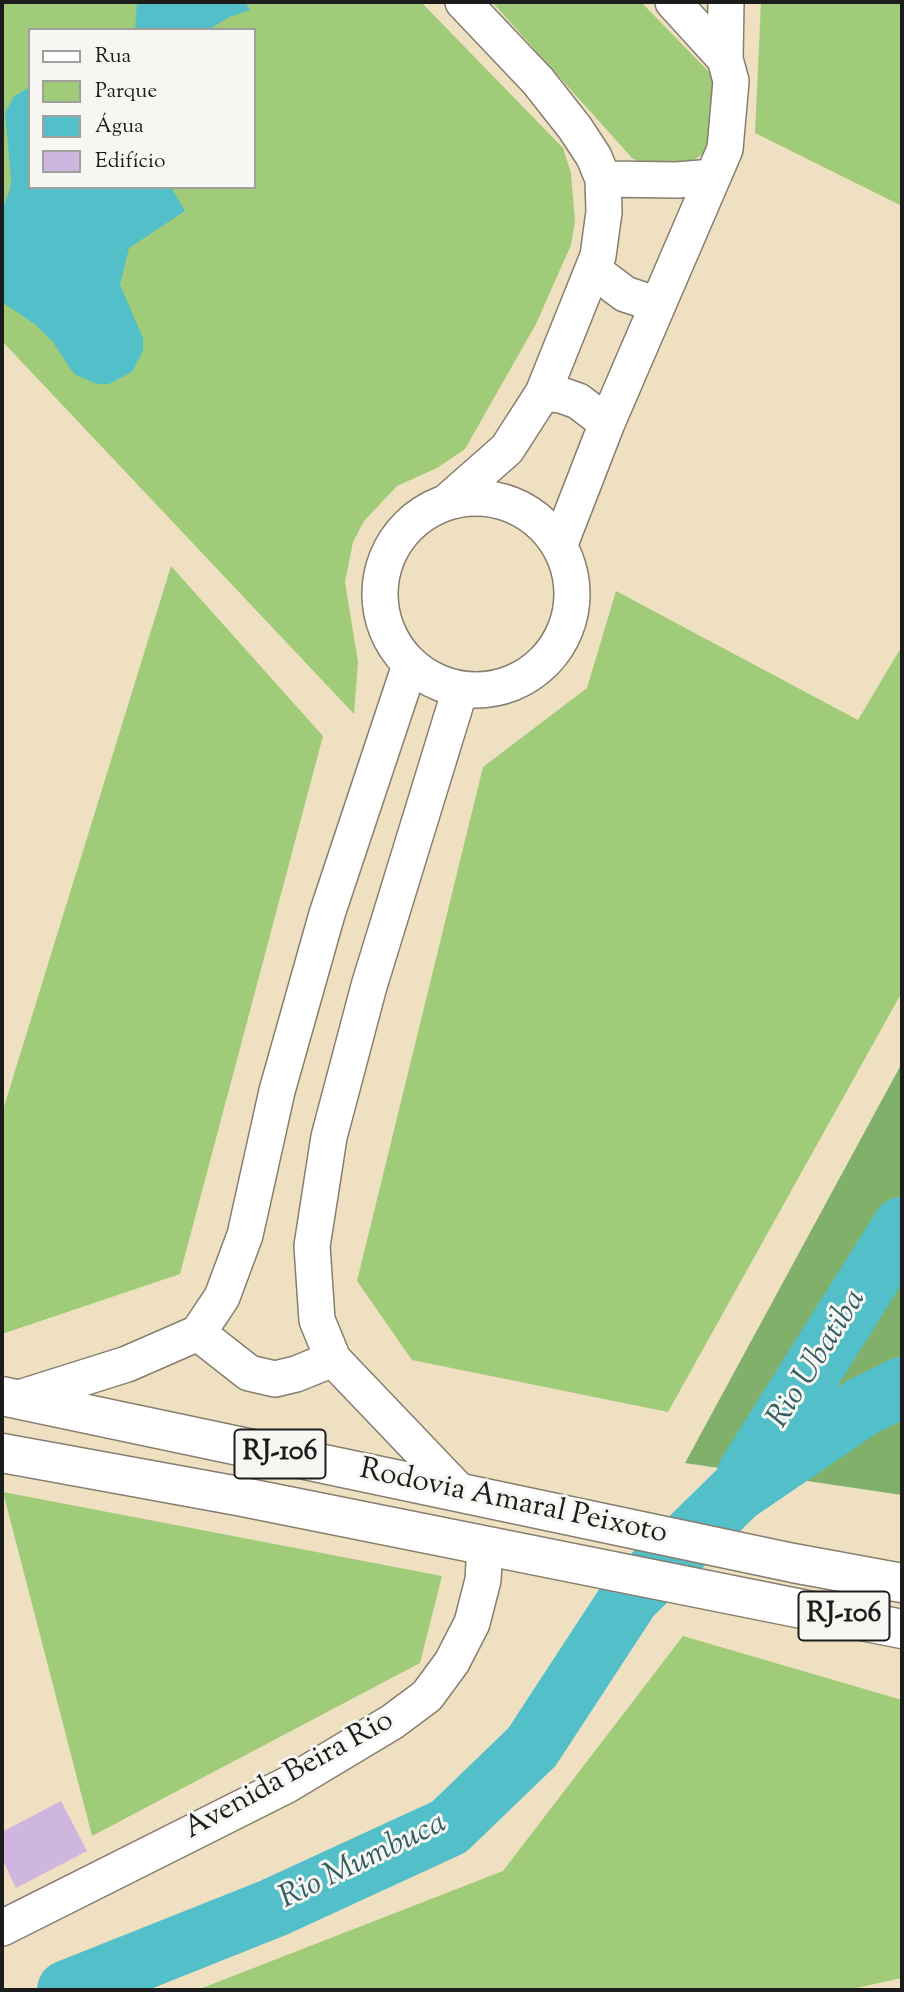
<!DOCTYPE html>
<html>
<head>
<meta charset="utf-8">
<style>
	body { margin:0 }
	#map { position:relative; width:904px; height:1992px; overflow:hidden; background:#efe0c1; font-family:"Sorts Mill Goudy",serif }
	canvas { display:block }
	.frame { position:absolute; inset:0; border:4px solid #1c1c1c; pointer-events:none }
	.legend { position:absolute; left:28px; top:28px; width:228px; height:161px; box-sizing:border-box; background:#f6f6f2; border:2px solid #9f9f9c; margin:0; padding:9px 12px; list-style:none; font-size:21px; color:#1c1c1c }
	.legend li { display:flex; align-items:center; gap:14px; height:35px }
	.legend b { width:35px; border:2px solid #9f9f9c }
</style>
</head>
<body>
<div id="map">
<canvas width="904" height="1992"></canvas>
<div class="frame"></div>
<ul class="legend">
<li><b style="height:9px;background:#fff"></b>Rua</li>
<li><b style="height:19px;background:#a0cc79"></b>Parque</li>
<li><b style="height:19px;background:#52bfc9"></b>Água</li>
<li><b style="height:19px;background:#ceb6df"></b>Edifício</li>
</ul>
</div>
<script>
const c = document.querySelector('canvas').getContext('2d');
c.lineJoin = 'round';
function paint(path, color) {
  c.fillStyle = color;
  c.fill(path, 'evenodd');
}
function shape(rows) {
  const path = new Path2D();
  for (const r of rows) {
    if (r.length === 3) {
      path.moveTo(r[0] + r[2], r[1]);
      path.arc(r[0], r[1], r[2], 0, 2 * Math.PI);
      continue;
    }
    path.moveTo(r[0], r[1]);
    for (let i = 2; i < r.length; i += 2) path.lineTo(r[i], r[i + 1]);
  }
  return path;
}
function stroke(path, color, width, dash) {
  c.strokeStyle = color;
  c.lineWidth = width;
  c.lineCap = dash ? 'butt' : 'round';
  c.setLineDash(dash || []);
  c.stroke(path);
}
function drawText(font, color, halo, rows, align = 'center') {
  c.font = font + ' "Sorts Mill Goudy",serif';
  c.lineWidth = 6;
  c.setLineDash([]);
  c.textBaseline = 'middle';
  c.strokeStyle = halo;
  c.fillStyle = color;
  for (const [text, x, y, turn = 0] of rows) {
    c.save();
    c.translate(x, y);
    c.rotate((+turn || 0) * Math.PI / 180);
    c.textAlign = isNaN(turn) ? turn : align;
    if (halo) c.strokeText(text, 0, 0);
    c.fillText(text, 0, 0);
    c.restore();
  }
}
paint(shape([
	[2,2,421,2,563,148,571,173,575,222,571,245,536,324,465,449,437,468,397,486,364,521,353,542,345,582,358,662,354,714,2,341],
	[30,30,254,30,254,187,30,187],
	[492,2,641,2,711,74,718,86,709,150,686,165,645,164,632,158],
	[761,2,902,2,902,206,755,133],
	[171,566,323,736,180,1274,2,1334,2,1113],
	[616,591,858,720,902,646,902,992,668,1412,412,1360,357,1281,483,767,587,688],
	[3,1492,442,1576,420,1663,92,1836],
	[683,1636,902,1700,902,1978,847,1990,197,1990,503,1871]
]), '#a0cc79');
paint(shape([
	[902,1063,902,1495,685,1463]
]), '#80b069');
paint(shape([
	[137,2,245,2,250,10,229,17,208,30,135,30],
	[30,87,30,187,171,187,185,211,129,248,120,285,143,338,143,351,132,372,109,384,97,384,74,374,53,342,36,325,2,302,2,211,10,189,11,177,5,113,14,96]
]), '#52bfc9');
stroke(shape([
	[747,1474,902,1227],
	[67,1990,273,1908,449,1827,532,1747,630,1597,736,1493,862,1407,902,1387]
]), '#52bfc9', 60);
paint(shape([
	[61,1801,87,1851,16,1888,2,1859,2,1832]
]), '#ceb6df');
const minor = shape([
	[725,59,726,2],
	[603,179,677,180,713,177],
	[593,270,625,294,658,305],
	[543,393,561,395,578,401,607,423],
	[476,594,96],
	[448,501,507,449,543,393,598,256,604,212,603,179,594,157,575,128,538,81,463,2],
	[560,544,607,423,725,149,731,81,725,59,673,2],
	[460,690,369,986,329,1137,312,1246,317,1320,333,1359,460,1492],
	[198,1333,249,1373,275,1379,296,1374,333,1359],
	[16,1399,127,1364,198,1333,222,1297,245,1235,277,1091,327,914,410,665],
	[2,1928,287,1785,392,1722,427,1696,452,1662,472,1623,483,1580,485,1545]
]);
const highway = shape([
	[2,1396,793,1563,902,1583],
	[2,1453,238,1496,902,1629]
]);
stroke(minor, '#867e6e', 38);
stroke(highway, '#867e6e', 41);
stroke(minor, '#fff', 35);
stroke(highway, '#fff', 38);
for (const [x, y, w] of [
	[280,1454,91],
	[844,1616,91]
]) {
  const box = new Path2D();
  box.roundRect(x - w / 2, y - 24.5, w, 49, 5);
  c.fillStyle = '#f6f6f2';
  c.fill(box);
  stroke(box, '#1c1c1c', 2);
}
drawText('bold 28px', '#1c1c1c', null, [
	["RJ-106",280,1454],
	["RJ-106",844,1616]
]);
drawText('30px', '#1c1c1c', '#f6f6f2', [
	["Rodovia Amaral Peixoto",513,1504,12],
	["Avenida Beira Rio",290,1777,-29]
]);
drawText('italic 32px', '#325d61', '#f6f6f2', [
	["Rio Ubatiba",819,1360,-58],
	["Rio Mumbuca",364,1863,-26]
]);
</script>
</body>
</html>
